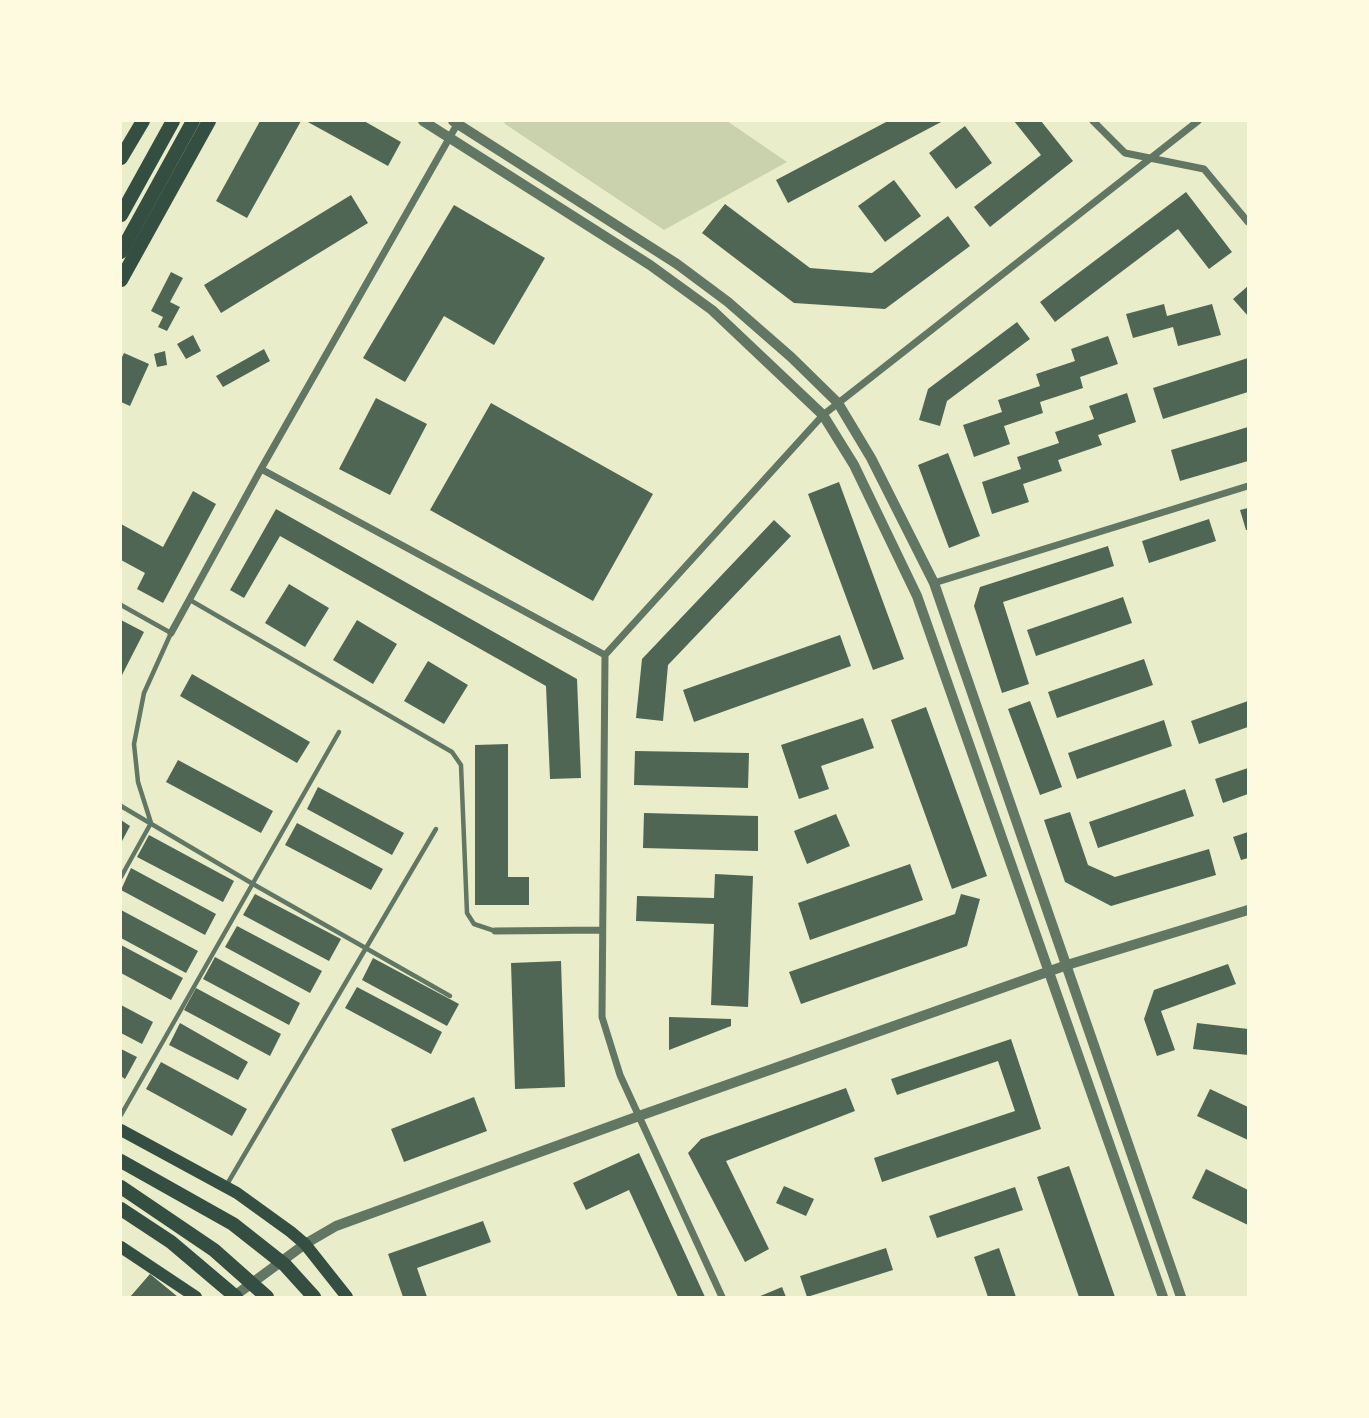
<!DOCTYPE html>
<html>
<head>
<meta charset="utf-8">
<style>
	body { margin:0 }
	#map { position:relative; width:1369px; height:1418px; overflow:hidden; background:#e9edc9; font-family:"Titillium Web",sans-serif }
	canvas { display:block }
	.frame { position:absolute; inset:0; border:122px solid #fefae0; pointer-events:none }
</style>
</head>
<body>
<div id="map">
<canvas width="1369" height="1418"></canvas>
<div class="frame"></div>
</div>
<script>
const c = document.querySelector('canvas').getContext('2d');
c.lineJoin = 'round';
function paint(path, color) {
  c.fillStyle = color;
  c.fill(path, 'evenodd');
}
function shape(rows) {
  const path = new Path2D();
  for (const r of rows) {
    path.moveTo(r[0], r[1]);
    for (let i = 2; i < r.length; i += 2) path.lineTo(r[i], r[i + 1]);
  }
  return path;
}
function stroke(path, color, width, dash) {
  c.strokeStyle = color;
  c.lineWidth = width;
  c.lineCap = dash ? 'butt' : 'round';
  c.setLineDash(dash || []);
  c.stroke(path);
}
paint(shape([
	[504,121,727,121,787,162,664,230,505,124]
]), '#cad2ad');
paint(shape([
	[260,121,301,121,247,218,216,201],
	[306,121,364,121,401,142,388,166],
	[888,121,943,121,788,203,776,180],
	[1014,121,1041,121,1073,161,990,227,974,207,1041,155],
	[965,126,992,163,956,189,929,153],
	[894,180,921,216,885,242,858,206],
	[1186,192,1232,252,1209,269,1178,229,1055,322,1040,302],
	[351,195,368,223,221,313,204,285],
	[725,204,810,268,872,273,948,216,970,246,885,309,794,303,702,233],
	[454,205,545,258,494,345,444,316,405,382,363,358],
	[171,272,183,278,170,302,180,307,167,331,158,327,163,317,151,311],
	[1248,286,1248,316,1233,299],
	[1164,304,1167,316,1212,304,1221,335,1178,346,1173,327,1133,338,1126,314],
	[1017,322,1030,339,947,401,940,426,919,420,928,389],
	[193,335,201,351,186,359,177,344],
	[1108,336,1118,364,1080,377,1083,388,1040,402,1043,413,1004,426,1010,444,974,457,963,425,1002,412,998,400,1040,386,1036,374,1075,361,1071,349],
	[264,349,270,361,223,387,216,376],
	[165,351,167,365,157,367,154,354],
	[124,353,149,364,130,406,121,402,121,359],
	[1248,358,1248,392,1163,419,1153,388],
	[1127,393,1136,422,1098,435,1102,445,1058,460,1062,471,1023,484,1029,502,992,514,982,482,1021,469,1017,457,1059,443,1055,432,1094,419,1089,406],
	[376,398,427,424,390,495,339,469],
	[491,403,653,494,593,601,430,510],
	[1248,427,1248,461,1180,481,1171,450],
	[948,453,980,536,949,548,918,465],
	[839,482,904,659,873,670,808,494],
	[193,491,216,504,163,603,137,589,145,573,121,560,121,524,163,547],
	[1248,508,1248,530,1246,530,1240,510],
	[276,509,577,679,581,778,550,779,546,686,280,536,244,598,230,590],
	[1209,519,1216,541,1149,563,1142,541],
	[774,520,791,536,668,665,663,721,636,718,642,659],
	[1108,546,1114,566,1003,602,1029,684,1002,693,974,606,980,587],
	[289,584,329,608,305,647,265,623],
	[1123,597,1132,623,1036,656,1027,630],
	[121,620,144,632,121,677],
	[357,620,397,644,373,684,333,660],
	[840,635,851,666,694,722,683,690],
	[1144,659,1153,685,1057,718,1048,692],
	[428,661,468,685,444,724,404,701],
	[192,674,310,742,297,763,180,696],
	[1030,701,1062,787,1040,795,1008,709],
	[1248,701,1248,727,1199,744,1191,721],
	[926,707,987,876,952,889,891,720],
	[863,718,874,748,821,766,829,789,799,799,781,745],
	[1164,720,1172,746,1077,779,1068,753],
	[508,744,508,877,529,877,529,905,475,905,475,745],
	[635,751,749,753,748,788,634,785],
	[178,760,273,811,261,833,166,782],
	[1248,768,1248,794,1223,803,1215,779],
	[318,787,404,833,392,855,307,809],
	[1185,789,1194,816,1098,848,1089,822],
	[1070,812,1088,865,1115,877,1209,849,1216,875,1111,906,1065,882,1044,820],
	[644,813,758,816,758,851,643,848],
	[836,814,850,846,807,864,794,831],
	[121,820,130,826,121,843],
	[297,823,383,869,371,890,285,845],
	[1248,832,1248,858,1241,860,1233,837],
	[149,835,234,881,223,902,137,857],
	[910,864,923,900,810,940,798,903],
	[131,868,216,914,205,935,121,890],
	[715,874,753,876,748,1007,711,1005,714,924,636,921,637,896,714,898],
	[255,894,341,939,329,961,243,915],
	[961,894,980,899,967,946,801,1004,789,972,955,914],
	[121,910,198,951,186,973,121,938],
	[237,926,322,971,310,993,225,947],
	[121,945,183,978,171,1000,121,973],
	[215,957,300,1003,289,1025,203,979],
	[373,958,459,1004,447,1026,362,980],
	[561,961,565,1087,515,1089,511,963],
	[1228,964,1236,984,1161,1011,1175,1050,1157,1056,1144,1019,1154,990],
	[357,987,442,1032,431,1054,345,1008],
	[196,988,281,1034,270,1056,184,1010],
	[121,1005,153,1022,142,1044,121,1033],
	[669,1017,731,1019,731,1026,669,1050],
	[180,1023,248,1062,238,1080,169,1045],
	[1197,1023,1248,1029,1248,1055,1193,1049],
	[1011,1039,1041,1129,882,1182,874,1158,1015,1111,998,1061,897,1095,891,1079],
	[121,1049,137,1057,125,1079,121,1076],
	[161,1062,247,1109,232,1136,146,1089],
	[846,1088,855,1111,726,1161,769,1249,745,1262,688,1153,701,1139],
	[1210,1089,1248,1107,1248,1140,1197,1116],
	[474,1097,487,1131,404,1162,391,1129],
	[639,1153,705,1297,678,1297,629,1190,586,1210,573,1183],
	[1069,1166,1115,1297,1079,1297,1037,1177],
	[1206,1169,1248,1190,1248,1225,1192,1198],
	[784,1186,814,1199,806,1216,776,1203],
	[1015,1187,1023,1210,937,1238,929,1216],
	[483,1221,491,1242,417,1268,427,1297,403,1297,388,1254],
	[886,1248,893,1270,807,1297,800,1276],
	[999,1248,1016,1297,988,1297,974,1257],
	[150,1274,178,1297,130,1297],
	[782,1287,786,1297,758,1297]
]), '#4f6655');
stroke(shape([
	[190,600,452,752,461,765,467,913,474,924,495,931],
	[121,605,171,633,144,693,134,744,138,782,151,823,121,877],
	[121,806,253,884,450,996],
	[121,1115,339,732],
	[226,1186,436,829]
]), '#617663', 4.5);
stroke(shape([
	[1093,121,1125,153,1204,169,1248,222],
	[261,469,605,655],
	[934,583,1248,486],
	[171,633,261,469,459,121],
	[495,931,601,930],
	[722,1297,620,1075,602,1017,605,655,823,415,1198,121]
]), '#617663', 7);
stroke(shape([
	[423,121,650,265,712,310,823,415,854,465,917,596,1163,1297],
	[453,121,677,264,728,302,791,357,838,403,871,458,934,583,1181,1297],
	[233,1297,305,1244,336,1226,639,1116,1067,965,1248,910]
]), '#617663', 10);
stroke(shape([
	[121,1130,237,1193,291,1232,305,1244,347,1297],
	[121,1247,196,1297]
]), '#344e41', 12);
stroke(shape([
	[121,158,143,121],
	[121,280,209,121]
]), '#344e41', 14);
stroke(shape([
	[121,215,173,121],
	[121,252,193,121],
	[121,1161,233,1224,285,1265,314,1297],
	[121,1187,214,1250,267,1297],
	[121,1209,171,1242,236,1297]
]), '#344e41', 14);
</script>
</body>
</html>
